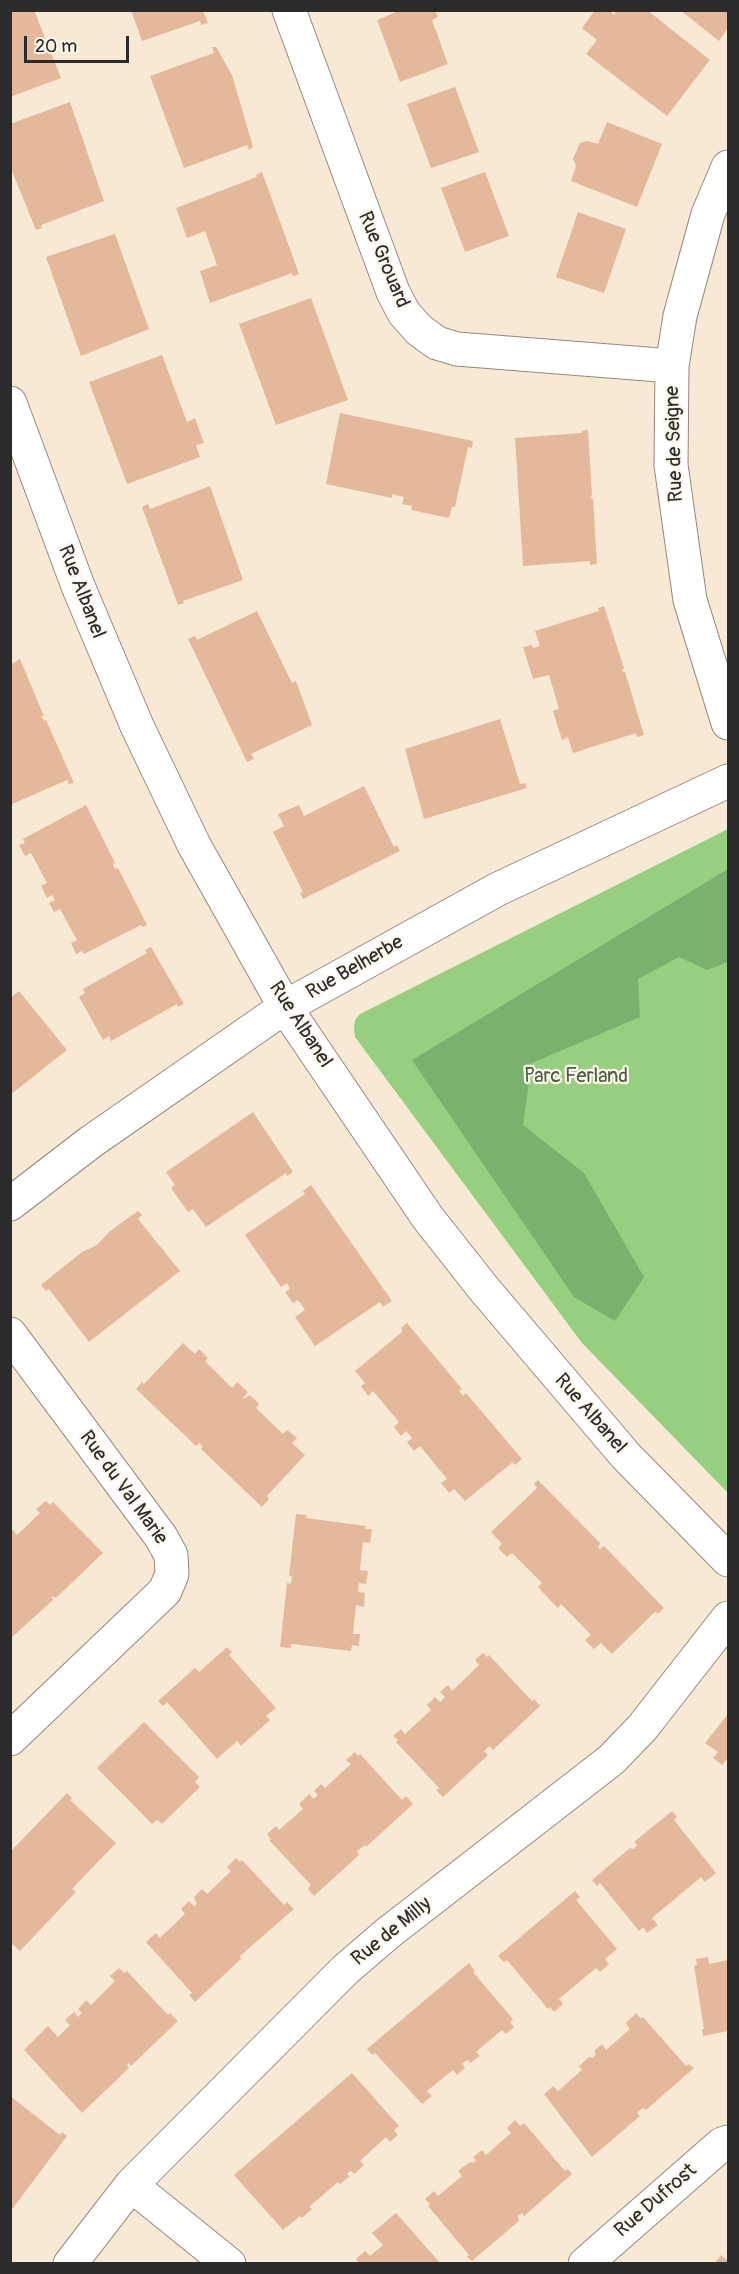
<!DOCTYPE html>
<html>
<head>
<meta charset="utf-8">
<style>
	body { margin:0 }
	#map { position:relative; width:739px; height:2274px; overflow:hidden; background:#f8e9d5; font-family:Pangolin,sans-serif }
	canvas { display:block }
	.frame { position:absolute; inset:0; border:12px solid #2b2b2b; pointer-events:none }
	.scale { position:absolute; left:24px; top:36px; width:105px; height:27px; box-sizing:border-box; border:3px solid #2b2b2b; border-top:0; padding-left:8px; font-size:18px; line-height:21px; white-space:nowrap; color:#2b2b2b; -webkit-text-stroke:4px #fbf7ec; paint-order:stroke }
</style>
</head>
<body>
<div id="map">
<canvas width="739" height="2274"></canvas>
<div class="frame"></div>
<div class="scale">20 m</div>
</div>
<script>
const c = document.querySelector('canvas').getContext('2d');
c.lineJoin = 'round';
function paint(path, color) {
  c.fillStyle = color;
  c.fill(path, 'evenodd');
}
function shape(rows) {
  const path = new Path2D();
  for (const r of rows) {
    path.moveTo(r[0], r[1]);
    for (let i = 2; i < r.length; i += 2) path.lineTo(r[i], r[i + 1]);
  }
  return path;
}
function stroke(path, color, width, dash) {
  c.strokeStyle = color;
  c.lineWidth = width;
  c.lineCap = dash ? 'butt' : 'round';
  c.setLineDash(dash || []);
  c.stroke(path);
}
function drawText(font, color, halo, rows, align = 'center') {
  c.font = font + ' Pangolin,sans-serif';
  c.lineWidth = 4.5;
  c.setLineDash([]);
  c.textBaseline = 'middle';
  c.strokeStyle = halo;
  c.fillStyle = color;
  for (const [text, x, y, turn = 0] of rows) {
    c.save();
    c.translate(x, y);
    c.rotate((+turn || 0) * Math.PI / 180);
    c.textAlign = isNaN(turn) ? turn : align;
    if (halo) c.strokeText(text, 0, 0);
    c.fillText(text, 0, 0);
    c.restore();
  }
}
paint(shape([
	[728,829,728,1493,582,1343,355,1037,354,1028,355,1020,360,1014]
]), '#97cf81');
paint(shape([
	[728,869,728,962,707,970,679,957,638,979,640,1017,532,1063,523,1125,584,1173,644,1277,615,1321,574,1297,412,1060]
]), '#79b26f');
paint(shape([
	[10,10,34,10,61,78,10,97],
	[131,10,203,10,208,23,201,25,200,21,142,41],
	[401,10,435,10,438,17,432,20,448,64,400,82,377,20],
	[595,10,609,10,614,15,617,10,647,10,710,60,667,116,586,54,597,40,582,28],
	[680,10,728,10,728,28,719,41],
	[212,47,216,47,232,75,253,147,249,150,247,145,184,168,150,76,214,53],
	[455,87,479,152,431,168,407,104],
	[70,102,104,201,41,225,42,228,36,230,10,166,10,124],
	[607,122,662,144,637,207,571,181,576,166,573,159,580,143,587,141,598,144],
	[262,172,299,274,293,276,292,273,210,303,200,271,217,265,205,231,187,238,176,208,257,177,256,175],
	[485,172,509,236,465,252,441,188],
	[578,212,626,229,604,293,556,277],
	[115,234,149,329,81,356,46,257],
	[311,298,348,400,276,425,239,324],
	[162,355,187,422,195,418,204,443,196,445,200,457,127,484,89,382],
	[340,413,473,441,472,448,468,447,455,507,452,507,449,518,411,510,412,506,402,504,404,497,392,494,392,498,326,484],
	[588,430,592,495,590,497,593,499,597,564,590,565,590,561,523,566,515,438,582,433,582,431],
	[210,486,243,580,183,601,184,603,178,605,142,507,148,504,150,509],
	[604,606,624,668,621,671,625,672,644,735,637,737,636,733,573,753,568,737,562,740,553,711,559,709,549,675,533,679,523,647,532,645,533,648,540,646,535,631,599,611,598,608],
	[257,611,292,683,296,681,312,725,251,754,254,759,247,762,188,639,195,636,197,640],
	[20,659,44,716,41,716,44,721,46,720,74,783,69,784,67,780,10,805,10,665],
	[500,719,520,784,525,783,527,788,424,819,405,749],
	[364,786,394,847,397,845,400,851,303,899,300,893,303,892,273,832,284,826,278,814,299,805,304,816],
	[86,805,115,863,113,864,115,869,118,868,147,925,143,927,141,925,84,954,82,951,76,954,71,943,77,940,60,909,54,912,49,903,55,900,52,895,47,898,41,886,47,883,31,853,25,856,19,845,25,843,23,839],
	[151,947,184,1004,178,1007,177,1004,111,1041,109,1036,103,1040,79,997,85,993,83,989,147,953,145,950],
	[19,991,67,1050,10,1095,10,998],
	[253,1112,293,1172,287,1176,286,1173,206,1227,193,1209,188,1212,171,1188,175,1185,166,1172],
	[311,1185,392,1301,383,1307,380,1302,315,1346,295,1317,305,1310,298,1300,293,1303,285,1292,290,1289,287,1283,281,1287,245,1235,305,1194,303,1191],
	[138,1211,142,1215,138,1219,180,1271,89,1342,49,1289,46,1291,41,1285,82,1252,97,1245,110,1231],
	[407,1323,462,1389,459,1391,463,1396,466,1393,522,1459,515,1465,513,1462,465,1501,454,1489,449,1493,441,1483,447,1479,420,1446,414,1451,407,1442,412,1438,406,1431,401,1436,394,1427,399,1422,373,1391,368,1396,361,1386,365,1383,355,1371,403,1331,401,1328],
	[183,1343,195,1354,199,1349,208,1358,205,1361,232,1388,237,1382,248,1392,243,1398,244,1399,250,1395,259,1404,256,1408,283,1434,287,1430,297,1438,292,1443,305,1455,267,1496,269,1499,262,1507,201,1449,203,1447,199,1443,196,1446,136,1389,142,1382,144,1384],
	[538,1480,600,1543,598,1548,600,1549,604,1546,664,1608,658,1614,655,1612,612,1654,601,1643,594,1649,585,1640,591,1635,561,1604,558,1608,547,1597,538,1587,542,1583,512,1553,507,1557,498,1548,502,1544,491,1532,537,1488,534,1484],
	[46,1501,50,1505,53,1502,103,1553,56,1598,52,1596,53,1600,10,1639,10,1532,13,1530,17,1535,40,1513,36,1509],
	[296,1514,307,1515,306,1518,366,1526,365,1529,372,1529,370,1543,363,1542,360,1570,368,1571,366,1584,359,1583,358,1592,365,1593,364,1607,356,1605,353,1634,360,1634,359,1646,352,1645,351,1651,291,1644,291,1648,280,1647,287,1583,291,1584,292,1576,289,1576],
	[227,1647,232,1652,229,1655,276,1708,266,1716,270,1720,241,1746,237,1741,217,1759,167,1702,163,1706,158,1701,195,1668,199,1672],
	[483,1653,487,1657,489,1655,532,1701,534,1699,540,1706,493,1750,489,1746,484,1751,488,1755,443,1797,436,1790,439,1788,396,1742,398,1740,393,1736,401,1729,405,1734,431,1710,427,1705,435,1697,440,1702,445,1697,440,1692,448,1685,452,1691,479,1665,475,1660],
	[728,1714,728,1762,726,1760,722,1765,713,1758,718,1752,705,1743],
	[144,1722,199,1777,195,1782,200,1787,162,1824,157,1820,152,1824,97,1768],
	[355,1752,358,1756,360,1754,402,1800,406,1796,413,1804,366,1847,365,1845,357,1851,359,1855,314,1896,308,1889,311,1885,269,1840,271,1839,267,1834,276,1826,279,1830,303,1809,299,1804,309,1794,313,1799,316,1797,318,1795,314,1791,321,1784,325,1788,351,1764,346,1760],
	[67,1793,72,1798,70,1800,116,1843,72,1889,76,1892,20,1951,10,1942,10,1852],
	[672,1811,677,1817,674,1820,716,1873,705,1882,701,1877,652,1918,658,1925,647,1933,643,1927,639,1931,600,1883,597,1886,592,1880,630,1848,634,1849,637,1845,634,1842],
	[236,1858,240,1862,242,1860,284,1905,287,1902,294,1909,240,1956,241,1959,195,2002,189,1995,192,1993,146,1942,156,1933,160,1938,185,1914,181,1909,189,1901,194,1906,197,1904,194,1897,202,1889,207,1894,231,1871,227,1867],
	[575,1891,580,1897,576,1900,617,1949,605,1959,609,1964,600,1972,596,1968,559,1999,563,2004,554,2012,550,2007,548,2009,507,1960,504,1962,498,1956],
	[708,1957,709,1964,728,1960,728,2031,703,2036,702,2029,704,2029,694,1966,697,1965,696,1959],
	[469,1963,475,1971,473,1972,513,2019,510,2022,514,2027,506,2034,502,2030,476,2052,480,2056,470,2063,468,2060,464,2062,462,2064,465,2068,457,2075,453,2070,427,2091,432,2096,422,2104,375,2053,372,2055,367,2049],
	[119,1968,124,1973,127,1971,168,2015,170,2013,178,2021,131,2066,129,2063,127,2065,129,2068,82,2113,24,2050,48,2026,58,2037,70,2025,65,2020,74,2012,78,2017,82,2013,78,2009,86,2000,91,2005,115,1981,110,1976],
	[636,2013,641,2019,643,2017,686,2066,689,2064,694,2068,646,2110,643,2108,639,2111,637,2113,640,2116,592,2157,544,2094,553,2086,558,2091,582,2070,579,2066,589,2057,593,2058,596,2054,594,2051,602,2044,606,2050,630,2029,626,2023],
	[352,2073,399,2126,394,2130,398,2135,390,2142,386,2137,360,2161,364,2165,354,2174,351,2171,347,2174,350,2176,340,2184,338,2182,309,2207,312,2209,302,2218,300,2216,283,2230,234,2175],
	[10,2096,60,2135,62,2132,67,2136,10,2212],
	[515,2120,520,2126,524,2123,565,2171,568,2169,572,2174,524,2216,522,2213,518,2216,519,2221,472,2261,467,2257,469,2255,428,2206,430,2204,425,2199,434,2191,438,2196,462,2176,458,2171,470,2162,474,2163,476,2160,473,2157,482,2150,486,2155,511,2133,507,2128],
	[396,2213,441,2264,360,2264,356,2259,365,2251,370,2256,383,2245,372,2233],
	[721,2255,727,2260,728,2257,728,2264,714,2264]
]), '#e4b89a');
const street = shape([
	[289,10,393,292,404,313,419,330,437,343,457,349,672,366],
	[728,167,708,214,680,316,672,366,671,465,690,600,728,723],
	[10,403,78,586,137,726,194,845,285,1007,428,1218,484,1289,626,1456,728,1560],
	[10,1204,92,1141,285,1007,498,889,728,781],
	[10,1334,161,1537,171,1555,172,1574,165,1591,10,1739],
	[131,2185,229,2264],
	[70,2264,131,2185,345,1970,388,1933,611,1760,642,1728,728,1618],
	[585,2264,722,2144,728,2142]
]);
stroke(street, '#928a80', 35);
stroke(street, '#fff', 33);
drawText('20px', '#2b2b2b', '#fbf7ec', [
	["Rue Grouard",383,260,67],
	["Rue de Seigne",675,444,-92],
	["Rue Albanel",81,592,69],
	["Rue Belherbe",355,968,-30],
	["Rue Albanel",300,1025,57],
	["Rue Albanel",590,1414,49],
	["Rue du Val Marie",123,1488,54],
	["Rue de Milly",392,1932,-39],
	["Rue Dufrost",656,2201,-41]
]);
drawText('20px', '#4b5c45', '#fbf7ec', [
	["Parc Ferland",576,1077]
]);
</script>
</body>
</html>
